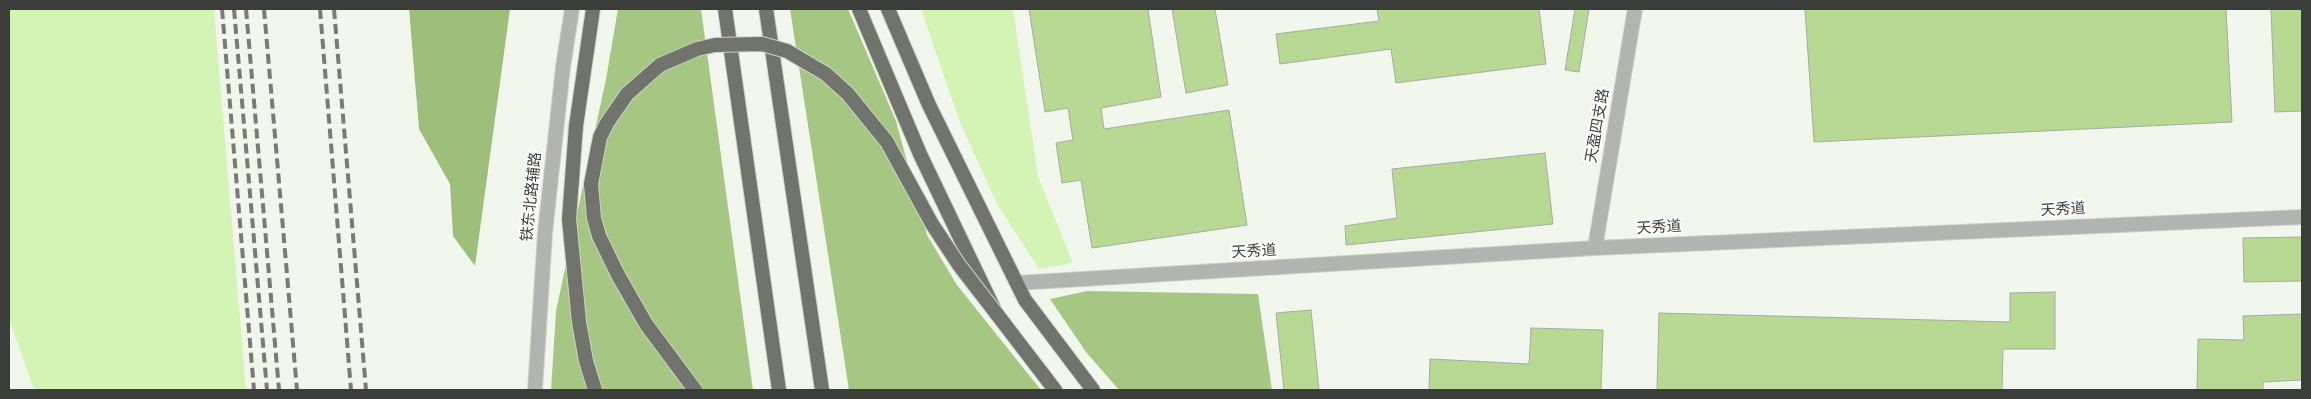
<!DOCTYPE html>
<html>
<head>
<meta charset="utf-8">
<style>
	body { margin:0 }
	#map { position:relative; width:2311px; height:399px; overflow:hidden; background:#f2f7ed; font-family:Overpass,sans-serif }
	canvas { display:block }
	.frame { position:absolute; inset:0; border:10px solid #3b3d39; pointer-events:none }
</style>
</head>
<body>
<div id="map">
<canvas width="2311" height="399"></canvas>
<div class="frame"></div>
</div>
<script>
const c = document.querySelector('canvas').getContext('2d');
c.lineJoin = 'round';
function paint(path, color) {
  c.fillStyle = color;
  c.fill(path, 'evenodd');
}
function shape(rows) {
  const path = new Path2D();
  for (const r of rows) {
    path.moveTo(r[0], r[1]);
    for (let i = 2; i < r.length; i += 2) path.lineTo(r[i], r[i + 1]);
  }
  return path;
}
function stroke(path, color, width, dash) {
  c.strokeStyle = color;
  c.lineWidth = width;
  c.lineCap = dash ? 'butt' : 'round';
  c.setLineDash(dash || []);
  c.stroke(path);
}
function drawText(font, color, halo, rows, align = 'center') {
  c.font = font + ' Overpass,"Noto Sans SC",sans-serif';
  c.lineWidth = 4;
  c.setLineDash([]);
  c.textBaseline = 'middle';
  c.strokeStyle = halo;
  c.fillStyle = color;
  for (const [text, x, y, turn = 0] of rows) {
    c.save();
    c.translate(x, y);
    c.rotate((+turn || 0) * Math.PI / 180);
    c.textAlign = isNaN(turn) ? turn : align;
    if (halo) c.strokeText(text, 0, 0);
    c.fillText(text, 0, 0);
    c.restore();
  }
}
paint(shape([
	[9,9,214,9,246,390,34,390,9,319],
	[921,9,1013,9,1038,176,1073,263,1039,269,997,204,959,120]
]), '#d4f4b5');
paint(shape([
	[618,9,701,9,753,390,551,390,556,311,606,79],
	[790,9,848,9,896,121,927,235,957,285,1041,390,849,390],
	[1087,291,1258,294,1272,390,1119,390,1086,352,1050,299]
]), '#a5c783');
paint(shape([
	[409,9,510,9,475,266,453,236,450,184,419,129]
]), '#9ebf7b');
const building = shape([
	[1029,9,1148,9,1161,97,1101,108,1104,129,1229,110,1247,225,1092,248,1081,180,1062,183,1056,143,1073,140,1068,108,1045,112,1029,9],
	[1172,9,1215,9,1228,85,1186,93,1172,9],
	[1377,9,1539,9,1546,64,1396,83,1391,49,1280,64,1276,34,1379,21,1377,9],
	[1575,9,1589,9,1579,72,1565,70,1575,9],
	[1805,9,2226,9,2232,122,1814,142,1805,9],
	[2271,9,2302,9,2302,111,2275,112,2271,9],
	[1545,153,1553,224,1346,245,1345,226,1397,218,1392,169,1545,153],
	[2302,237,2302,281,2244,282,2243,238,2302,237],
	[2055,292,2055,349,2003,349,2002,390,1657,390,1659,313,2010,322,2010,293,2055,292],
	[1311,310,1319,390,1284,390,1276,313,1311,310],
	[2302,314,2302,380,2263,382,2263,390,2197,390,2198,339,2244,340,2243,316,2302,314],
	[1531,328,1603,330,1601,390,1429,390,1430,359,1529,364,1531,328]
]);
paint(building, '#b7d994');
stroke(building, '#a6aba2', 1);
const tertiary = shape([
	[1595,248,1635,9],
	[1017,283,1595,248,2302,217],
	[535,390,545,233,563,67,572,9]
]);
const trunk = shape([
	[593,9,576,126,569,219,579,322,586,361,595,390],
	[725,9,779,390],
	[766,9,822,390],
	[859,9,920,154,996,313,1055,390],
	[888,9,929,105,1025,300,1093,390]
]);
stroke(tertiary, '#cdd2c9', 16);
stroke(trunk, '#cdd2c9', 16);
stroke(tertiary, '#b2b4b0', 14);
stroke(trunk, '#70746c', 14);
stroke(shape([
	[222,9,254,390],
	[234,9,267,390],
	[246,9,279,390],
	[264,9,297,390],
	[320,9,351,390],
	[334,9,366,390]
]), '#797c76', 4, [10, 5]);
const trunkBridge = shape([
	[695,390,646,324,618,275,599,236,594,218,591,184,600,137,607,123,627,94,660,65,697,49,715,45,762,44,787,51,826,74,848,94,887,142,932,224,959,265,996,313]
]);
stroke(trunkBridge, '#cdd2c9', 16, []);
stroke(trunkBridge, '#70746c', 14);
drawText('15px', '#3b3d39', '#fff', [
	["天盈四支路",1599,126,-80],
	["铁东北路辅路",533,197,-84],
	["天秀道",2063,211,-3],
	["天秀道",1659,229,-3],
	["天秀道",1254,253,-3]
]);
</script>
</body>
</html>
